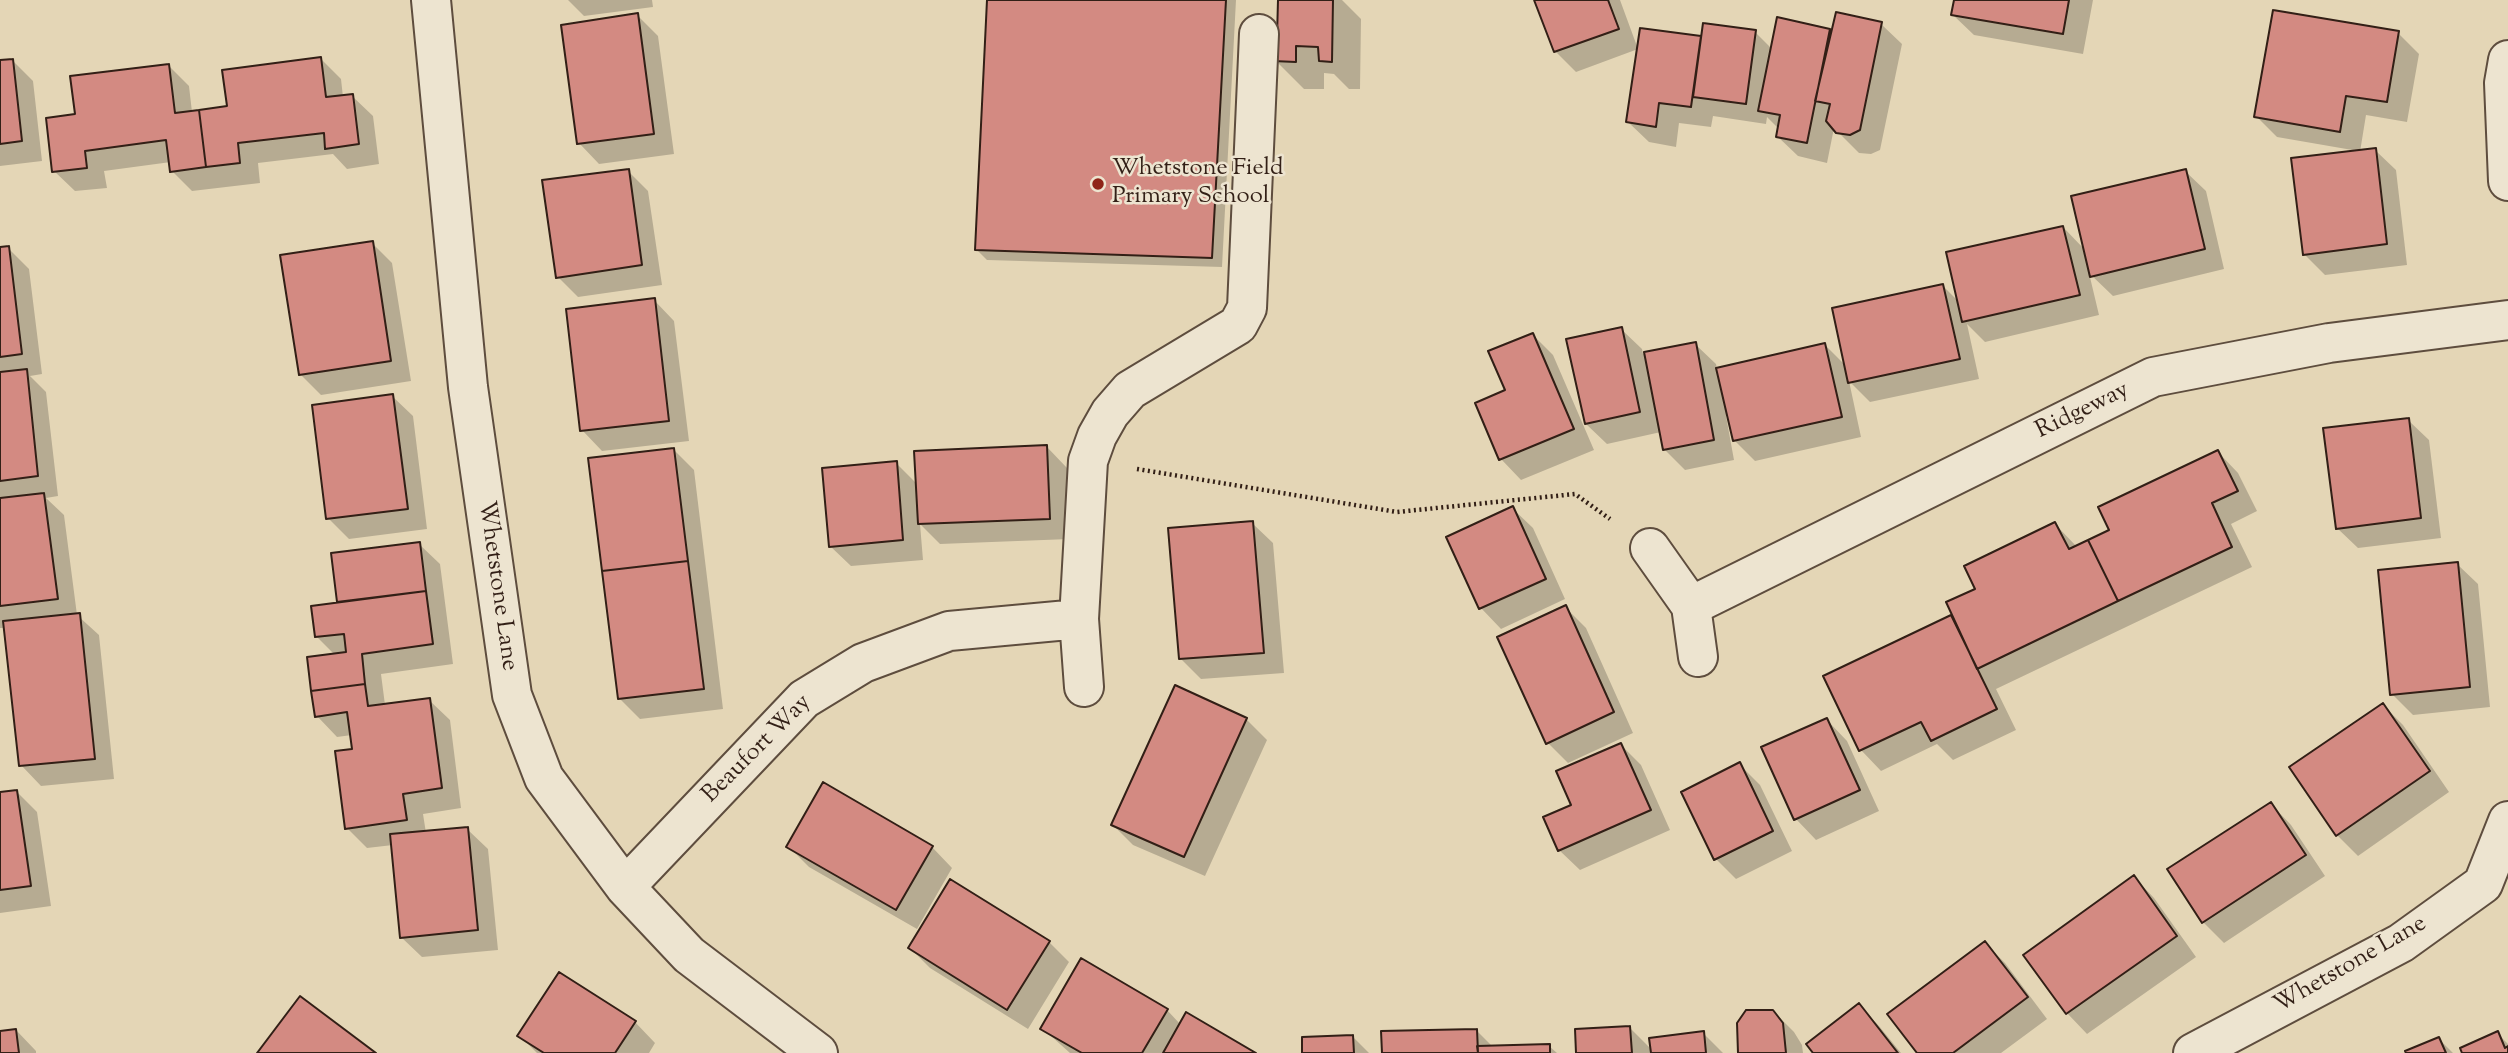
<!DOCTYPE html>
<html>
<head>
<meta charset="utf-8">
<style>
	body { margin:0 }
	canvas { display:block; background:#e4d6b6 }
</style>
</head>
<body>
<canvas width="2508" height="1053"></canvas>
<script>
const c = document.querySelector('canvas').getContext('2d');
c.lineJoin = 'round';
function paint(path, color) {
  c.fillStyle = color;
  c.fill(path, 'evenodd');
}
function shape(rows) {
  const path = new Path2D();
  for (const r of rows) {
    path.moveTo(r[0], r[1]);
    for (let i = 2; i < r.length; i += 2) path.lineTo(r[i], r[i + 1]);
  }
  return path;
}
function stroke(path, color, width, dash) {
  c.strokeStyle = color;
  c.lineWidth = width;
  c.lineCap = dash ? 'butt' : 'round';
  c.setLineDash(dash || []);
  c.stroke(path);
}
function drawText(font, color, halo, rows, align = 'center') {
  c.font = font + ' "Sorts Mill Goudy",serif';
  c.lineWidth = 5;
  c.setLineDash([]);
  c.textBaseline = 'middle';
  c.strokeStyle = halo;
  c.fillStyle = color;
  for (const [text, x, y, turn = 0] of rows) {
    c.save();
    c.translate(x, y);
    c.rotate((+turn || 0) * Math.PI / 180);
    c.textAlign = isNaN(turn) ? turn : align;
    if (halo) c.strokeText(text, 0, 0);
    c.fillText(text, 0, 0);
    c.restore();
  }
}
paint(shape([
	[568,0,652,0,653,7,584,16],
	[988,0,1236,0,1222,267,987,260,976,249],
	[1280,0,1342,0,1361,19,1360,89,1349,89,1334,74,1324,73,1324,89,1304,89,1275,60,1279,39],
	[1536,0,1620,0,1638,49,1576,72,1555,51],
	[1956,0,2093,0,2083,54,1974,35,1953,15],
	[1837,14,1881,24,1902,44,1880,150,1871,154,1859,153,1834,128,1827,163,1798,156,1777,136,1779,129,1767,117,1766,124,1713,116,1711,127,1679,123,1676,147,1649,142,1628,122,1641,30,1703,38,1755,32,1773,50,1779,19,1832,31],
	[637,15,658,36,674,154,599,164,579,143],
	[2398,33,2419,54,2407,122,2366,115,2360,152,2375,150,2396,170,2407,265,2325,275,2304,254,2358,151,2277,137,2256,116],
	[321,59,341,79,343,97,352,96,373,116,379,164,347,169,333,154,258,163,260,183,192,191,172,171,171,162,104,171,107,188,75,191,54,171,77,115,168,65,189,86,192,112,229,108],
	[13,61,33,81,42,161,0,166,0,62],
	[628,171,648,191,662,285,578,297,558,277],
	[2185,171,2206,191,2224,269,2113,296,2089,273,2099,315,1985,342,1967,324,1979,379,1870,402,1849,381,1861,437,1755,461,1735,441,1729,416,1726,416,1734,460,1685,470,1664,449,1661,432,1607,444,1586,424,1621,329,1642,349,1643,354,1695,344,1716,364,1717,369,1825,345,1847,367,1943,286,1960,303,2063,227,2086,251],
	[372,243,392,263,411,381,321,395,300,374],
	[8,248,29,269,42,374,30,376,46,392,58,496,46,498,64,515,77,615,99,635,114,779,41,786,21,765,6,628,0,628,0,249],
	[654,300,674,321,689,441,602,451,582,430],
	[1533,335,1553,355,1594,450,1521,480,1501,459,1477,404,1507,391],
	[392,396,413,416,427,529,349,539,328,518],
	[2408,420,2429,440,2441,538,2358,548,2337,528],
	[1047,447,1067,468,1070,539,940,544,920,524,923,560,851,566,830,546,896,463,917,484],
	[674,450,694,470,723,709,640,719,619,698],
	[2218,452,2238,473,2257,511,2231,524,2252,567,1996,689,2016,730,1953,760,1937,744,1881,771,1861,750,1826,677,1954,616,1977,590,2055,524,2077,547,2111,531],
	[1512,508,1533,528,1565,599,1501,629,1481,608],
	[1252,523,1273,543,1284,673,1201,679,1180,658],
	[419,544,440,564,453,664,381,674,385,705,429,700,450,720,461,808,423,814,426,833,467,829,488,849,498,950,422,957,401,937,393,845,367,848,347,828,354,751,352,735,337,737,317,716,335,655,317,637,339,604,333,555],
	[2457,564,2478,584,2490,707,2413,715,2392,694],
	[1565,607,1586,628,1633,733,1568,763,1548,743],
	[2383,705,2403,725,2449,792,2358,856,2337,835,2291,768],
	[1246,719,1267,740,1205,876,1133,845,1113,825],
	[1827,720,1847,741,1879,811,1816,840,1796,819],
	[1621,745,1641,765,1670,830,1580,870,1559,850,1574,806],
	[1740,765,1760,785,1792,851,1736,879,1716,859],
	[17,792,37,812,51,906,0,913,0,794],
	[2271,804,2291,825,2325,876,2224,943,2203,922,2169,870],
	[788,846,932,847,952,868,917,929,809,867],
	[2134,877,2154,898,2196,957,2087,1034,2067,1013],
	[1049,942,1069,962,1028,1029,930,968,910,948],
	[1985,943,2005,963,2047,1019,2001,1053,1919,1053],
	[1859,1005,1879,1026,1901,1053,1816,1053],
	[1167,1010,1181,1025,1253,1053,1070,1053,1042,1028],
	[1773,1011,1794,1032,1802,1045,1803,1053,1740,1053],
	[635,1022,655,1043,649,1053,537,1053,520,1036],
	[1630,1028,1652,1050,1703,1033,1723,1053,1578,1053],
	[16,1030,36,1051,36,1053,0,1053,0,1033],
	[1476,1030,1493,1047,1549,1046,1557,1053,1383,1053],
	[2497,1033,2508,1044,2508,1053,2464,1053],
	[1353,1037,1369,1053,1304,1053],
	[2439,1039,2453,1053,2408,1053]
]), '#0003');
const building = shape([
	[987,0,1226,0,1212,258,975,250,987,0],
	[1278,0,1333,0,1332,62,1319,61,1318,47,1296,46,1296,62,1273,61,1277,37,1278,0],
	[1534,0,1608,0,1619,29,1554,52,1534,0],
	[1954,0,2069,0,2063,34,1951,15,1954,0],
	[2273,10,2399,31,2387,102,2346,96,2340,132,2254,117,2273,10],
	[1836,12,1882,22,1860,130,1850,135,1836,133,1826,121,1830,104,1815,101,1836,12],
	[638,13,654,134,577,144,561,25,638,13],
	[1777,17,1830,29,1807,143,1776,137,1780,115,1758,111,1777,17],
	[1703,23,1756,30,1746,104,1693,97,1703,23],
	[1640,28,1701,36,1691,107,1659,103,1656,127,1626,122,1640,28],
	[321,57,326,97,353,94,359,144,325,149,324,133,238,143,240,163,206,167,199,110,227,106,222,70,321,57],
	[13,59,22,141,0,144,0,60,13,59],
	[169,64,175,113,199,110,206,167,170,172,166,140,85,151,87,168,52,172,46,118,75,114,70,76,169,64],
	[2376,148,2387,244,2303,255,2291,158,2376,148],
	[629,169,642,265,556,278,542,180,629,169],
	[2186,169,2205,249,2090,277,2071,196,2186,169],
	[2063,226,2080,295,1962,322,1946,252,2063,226],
	[373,241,391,361,299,375,280,255,373,241],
	[9,246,22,354,0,357,0,247,9,246],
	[1943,284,1960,359,1848,383,1832,308,1943,284],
	[655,298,669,421,580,431,566,309,655,298],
	[1622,327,1640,412,1585,424,1566,339,1622,327],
	[1533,333,1574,429,1499,460,1475,403,1505,390,1488,351,1533,333],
	[1696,342,1714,440,1663,450,1644,352,1696,342],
	[1825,343,1842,417,1733,441,1716,368,1825,343],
	[27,369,38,476,0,481,0,372,27,369],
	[393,394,408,509,326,519,312,405,393,394],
	[2409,418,2421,518,2336,529,2323,428,2409,418],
	[1047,445,1050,519,918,524,914,451,1047,445],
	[674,448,688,561,602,571,588,458,674,448],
	[2218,450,2238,491,2212,503,2232,547,2118,601,2088,540,2109,530,2098,507,2218,450],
	[897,461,903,540,829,547,822,468,897,461],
	[44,493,58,599,0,606,0,498,44,493],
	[1513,506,1546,579,1479,609,1446,537,1513,506],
	[1253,521,1264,653,1179,659,1168,528,1253,521],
	[2055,522,2069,549,2088,540,2118,601,1977,669,1946,602,1975,589,1964,566,2055,522],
	[420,542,426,591,337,602,331,553,420,542],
	[688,561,704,689,618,699,602,571,688,561],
	[2458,562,2470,687,2390,695,2378,570,2458,562],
	[426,591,433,644,362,654,365,684,311,691,307,657,346,652,344,634,315,637,311,606,426,591],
	[1566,605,1614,712,1546,744,1497,637,1566,605],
	[80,613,95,759,19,766,3,621,80,613],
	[1951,615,1997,709,1931,741,1921,722,1859,751,1823,676,1951,615],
	[365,684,368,706,430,698,442,788,403,794,407,820,345,829,335,751,352,749,347,712,315,717,311,691,365,684],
	[1175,685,1247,718,1184,857,1111,825,1175,685],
	[2383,703,2430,771,2336,836,2289,767,2383,703],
	[1827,718,1860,790,1794,820,1761,747,1827,718],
	[1621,743,1651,810,1558,851,1543,817,1571,805,1556,771,1621,743],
	[1740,762,1773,831,1714,860,1681,792,1740,762],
	[823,782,933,846,896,910,786,847,823,782],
	[17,790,31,886,0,890,0,792,17,790],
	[2271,802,2306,855,2202,923,2167,869,2271,802],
	[468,827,478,930,400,938,390,834,468,827],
	[2134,875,2177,936,2066,1014,2023,955,2134,875],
	[950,879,1050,941,1007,1010,908,948,950,879],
	[1985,941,2028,997,1953,1053,1917,1053,1887,1014,1985,941],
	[1081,958,1168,1009,1142,1053,1082,1053,1040,1029,1081,958],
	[559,972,636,1021,615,1053,544,1053,517,1036,559,972],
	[300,996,376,1053,257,1053,300,996],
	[1859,1003,1898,1053,1813,1053,1806,1044,1859,1003],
	[1746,1010,1773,1010,1783,1023,1786,1053,1738,1053,1737,1023,1746,1010],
	[1186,1012,1256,1053,1163,1053,1186,1012],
	[1630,1026,1632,1053,1576,1053,1575,1029,1630,1026],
	[16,1029,19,1053,0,1053,0,1031,16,1029],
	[1477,1029,1478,1053,1382,1053,1381,1031,1477,1029],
	[1704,1031,1706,1053,1651,1053,1649,1038,1704,1031],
	[2498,1031,2505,1048,2508,1046,2508,1053,2462,1053,2460,1048,2498,1031],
	[1353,1035,1354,1053,1302,1053,1302,1037,1353,1035],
	[2439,1037,2446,1053,2406,1053,2405,1051,2439,1037],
	[1550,1044,1550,1053,1478,1053,1477,1046,1550,1044]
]);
paint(building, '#d38a82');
stroke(building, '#321f16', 2);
const minor = shape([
	[431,0,468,387,512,695,544,778,625,887,689,955,818,1053],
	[2508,60,2504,83,2508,181],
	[1650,548,1691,606,1698,657],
	[1691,606,2153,377,2329,343,2508,320],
	[1084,687,1079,619,1088,461,1097,436,1110,413,1130,390,1238,325,1247,308,1259,34],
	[625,887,804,699,863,663,949,631,1079,619],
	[2193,1053,2401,943,2483,884,2508,821]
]);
stroke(minor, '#5e4d3e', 42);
stroke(shape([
	[1137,469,1397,512,1575,494,1610,519]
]), '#321f16', 4.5, [2, 3.5]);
stroke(minor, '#ede4d0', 38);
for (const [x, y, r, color] of [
	[1098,184,7,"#8f2418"]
]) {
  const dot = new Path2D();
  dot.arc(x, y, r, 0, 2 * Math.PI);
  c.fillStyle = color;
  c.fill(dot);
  stroke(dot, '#ede4d0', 2.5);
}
drawText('24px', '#321f16', '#ede4d0', [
	["Whetstone Field",1112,170],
	["Primary School",1112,198]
], 'left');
drawText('24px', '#321f16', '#ede4d0', [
	["Ridgeway",2083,412,-26],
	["Whetstone Lane",496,586,82],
	["Beaufort Way",758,750,-45],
	["Whetstone Lane",2351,966,-30]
]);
</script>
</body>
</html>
